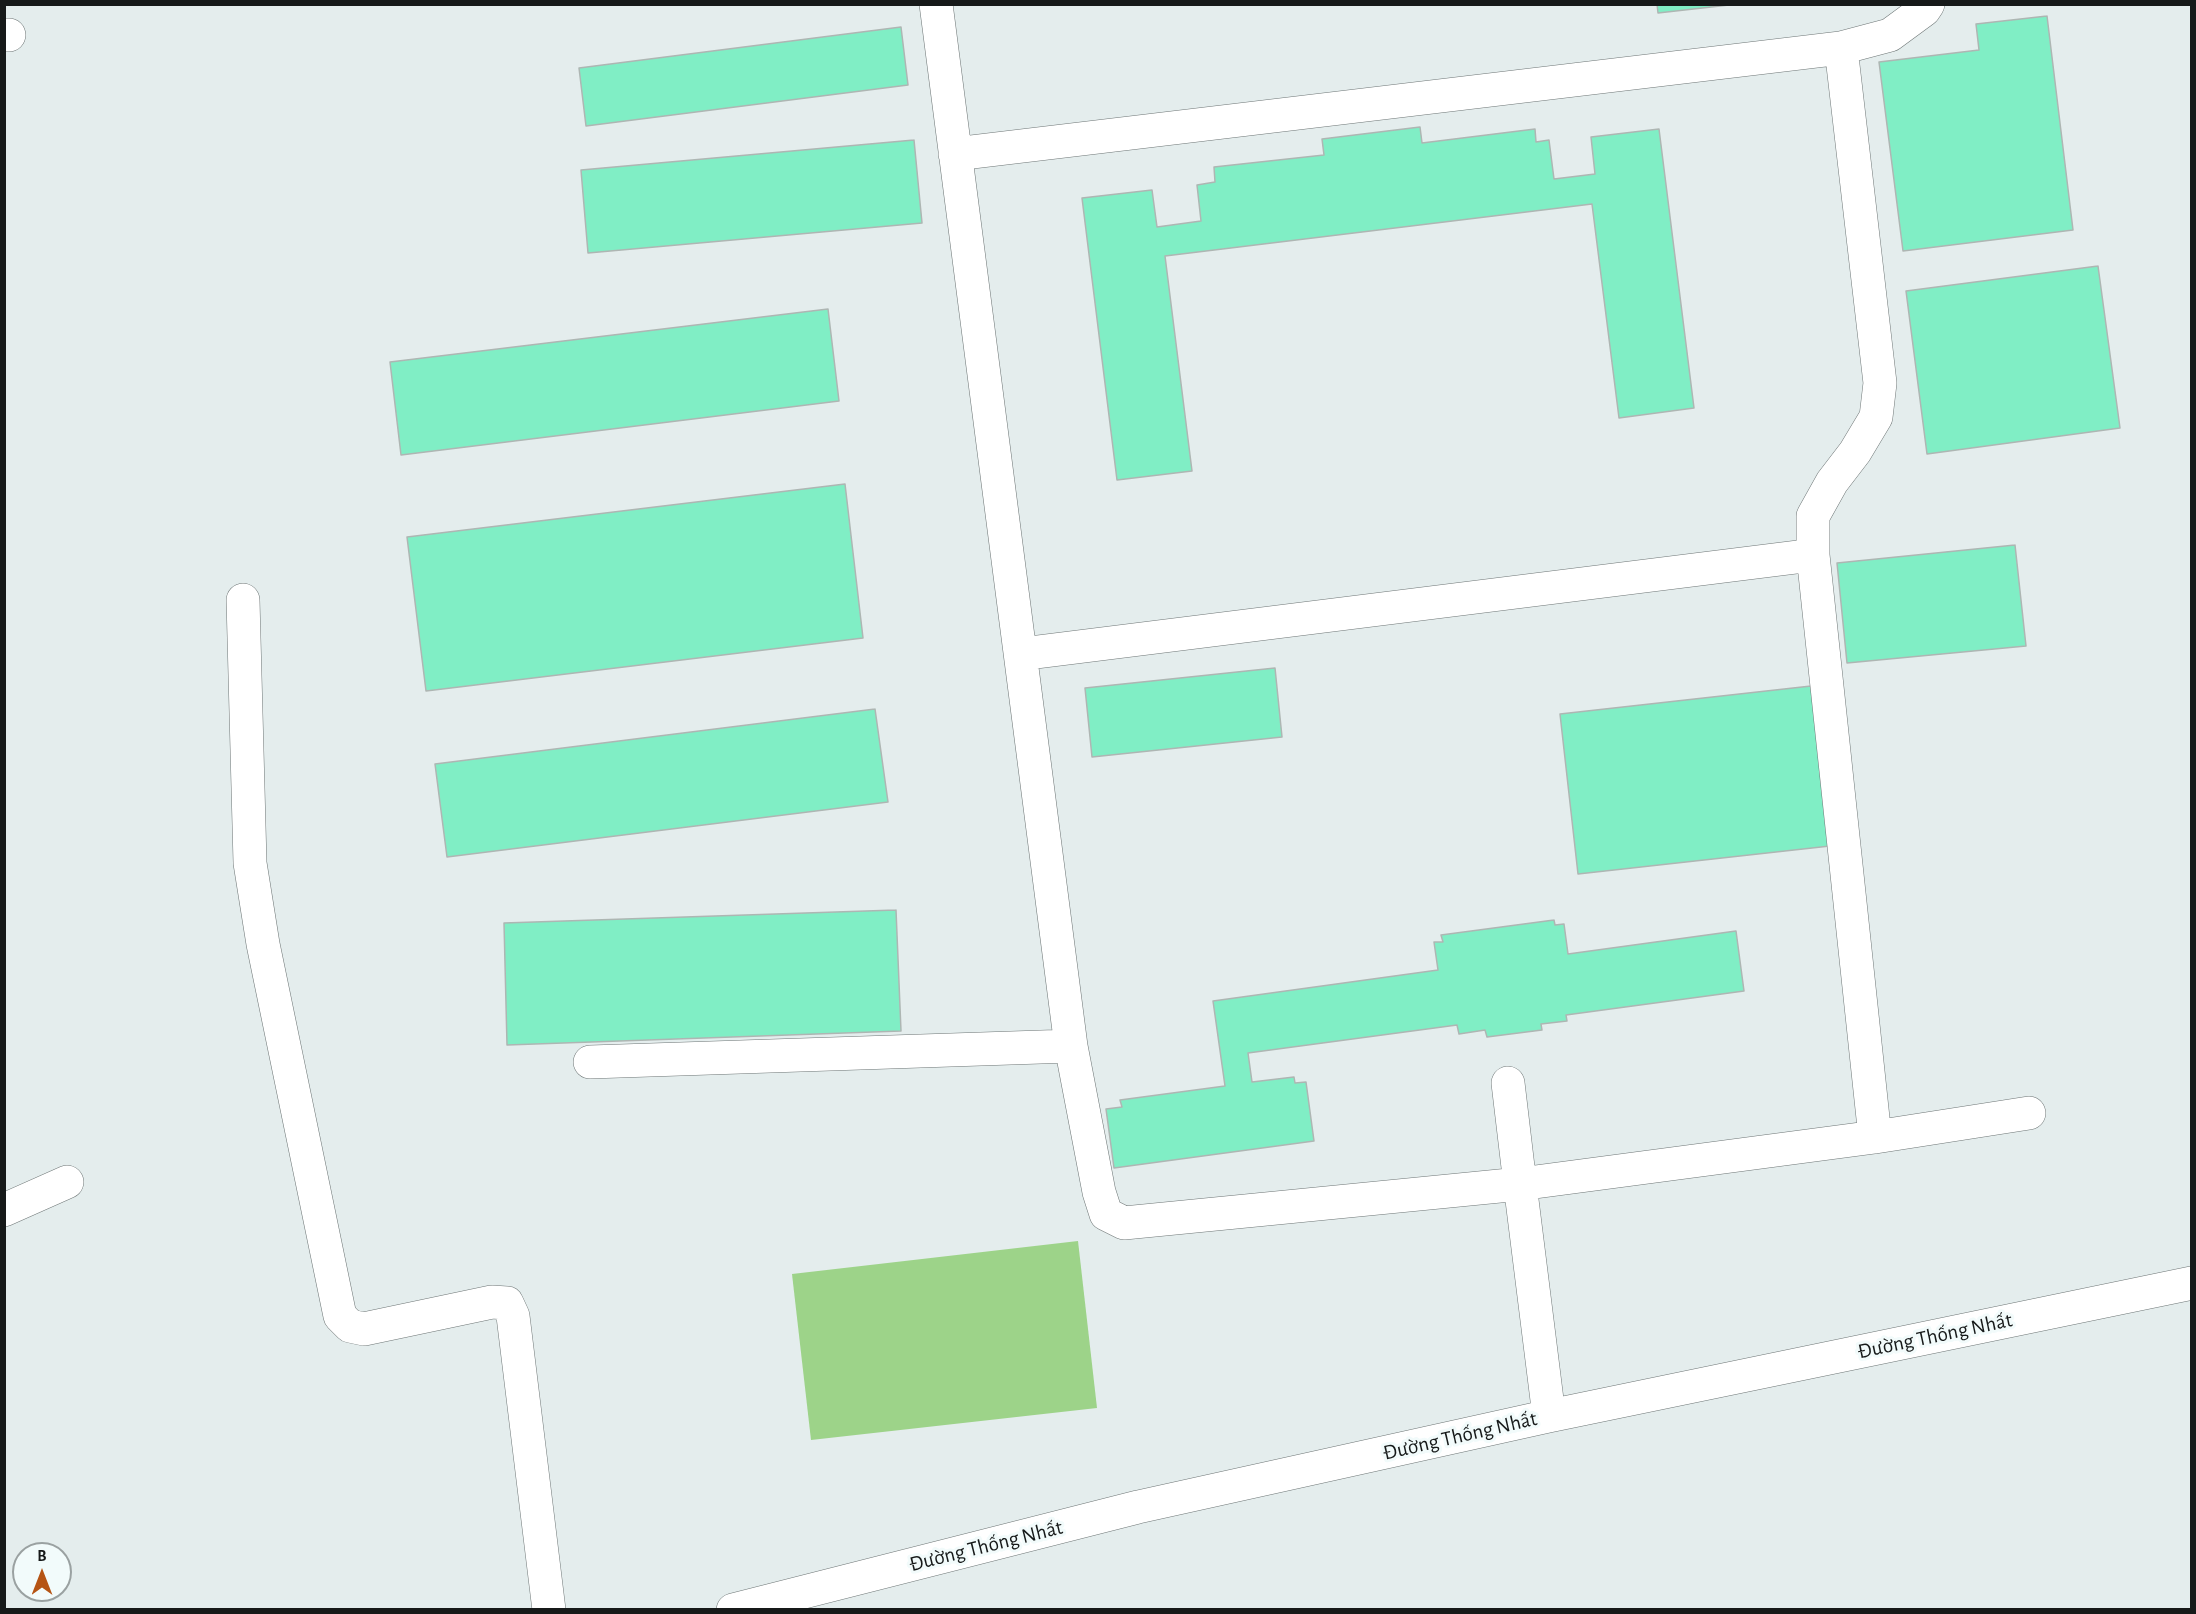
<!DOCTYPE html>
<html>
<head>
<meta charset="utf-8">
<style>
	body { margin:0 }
	#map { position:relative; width:2196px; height:1614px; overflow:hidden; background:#e4eded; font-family:"Alegreya Sans",sans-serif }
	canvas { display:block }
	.frame { position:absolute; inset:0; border:6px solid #161919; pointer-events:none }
	.north { position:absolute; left:12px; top:1542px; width:60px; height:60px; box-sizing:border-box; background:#f2fbfb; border:2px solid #9aa1a1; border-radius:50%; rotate:0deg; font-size:16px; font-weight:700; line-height:24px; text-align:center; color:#161919 }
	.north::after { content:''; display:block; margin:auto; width:21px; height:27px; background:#b55414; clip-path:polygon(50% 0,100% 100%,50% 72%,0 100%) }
</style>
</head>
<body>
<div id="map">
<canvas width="2196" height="1614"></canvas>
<div class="frame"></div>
<div class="north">B</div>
</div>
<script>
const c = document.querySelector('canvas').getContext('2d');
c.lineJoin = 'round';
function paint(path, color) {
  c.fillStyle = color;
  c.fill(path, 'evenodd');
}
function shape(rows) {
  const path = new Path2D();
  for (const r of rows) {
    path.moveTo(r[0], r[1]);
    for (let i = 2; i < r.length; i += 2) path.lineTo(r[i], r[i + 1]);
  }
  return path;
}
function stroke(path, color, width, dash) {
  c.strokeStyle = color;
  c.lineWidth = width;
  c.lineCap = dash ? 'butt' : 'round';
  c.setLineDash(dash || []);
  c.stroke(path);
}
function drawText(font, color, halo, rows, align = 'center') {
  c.font = font + ' "Alegreya Sans",sans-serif';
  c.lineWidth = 6;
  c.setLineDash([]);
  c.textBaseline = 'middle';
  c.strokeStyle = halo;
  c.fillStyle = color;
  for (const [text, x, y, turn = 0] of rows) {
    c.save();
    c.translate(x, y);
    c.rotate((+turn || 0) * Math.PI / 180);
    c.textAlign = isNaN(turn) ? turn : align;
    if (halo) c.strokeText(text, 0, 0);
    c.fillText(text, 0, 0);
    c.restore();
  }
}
paint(shape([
	[1078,1241,1097,1408,811,1440,792,1274]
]), '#9dd389');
const building = shape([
	[1657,4,1738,4,1658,13,1657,4],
	[2047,16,2073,230,1903,251,1879,62,1979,50,1976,24,2047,16],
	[901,27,908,85,586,126,579,68,901,27],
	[1420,127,1422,143,1535,129,1536,142,1549,140,1554,179,1595,174,1591,137,1659,129,1694,408,1619,418,1592,204,1165,256,1192,471,1117,480,1082,198,1152,190,1157,227,1201,221,1197,185,1215,182,1214,167,1324,155,1322,139,1420,127],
	[914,140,922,223,588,253,581,170,914,140],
	[2098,266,2120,428,1927,454,1906,291,2098,266],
	[828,309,839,401,401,455,390,362,828,309],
	[845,484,863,638,426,691,407,537,845,484],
	[2015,545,2026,646,1847,663,1837,563,2015,545],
	[1275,668,1282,737,1092,757,1085,688,1275,668],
	[1811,686,1830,846,1578,874,1560,714,1811,686],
	[875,709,888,802,447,857,435,764,875,709],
	[896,910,901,1031,507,1045,504,923,896,910],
	[1554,920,1555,925,1564,924,1568,954,1736,931,1744,991,1566,1015,1567,1021,1541,1024,1542,1030,1487,1037,1485,1030,1459,1034,1457,1025,1248,1053,1252,1082,1294,1077,1295,1083,1306,1082,1314,1141,1114,1168,1106,1109,1122,1107,1120,1100,1225,1086,1213,1001,1438,970,1434,942,1443,942,1441,935,1554,920]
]);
paint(building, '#80eec5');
stroke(building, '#aeb6b3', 1.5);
const minor = shape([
	[936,4,1071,1046,1099,1192,1106,1214,1124,1223,1520,1184,1549,1416],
	[4,35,9,35],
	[955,154,1841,48],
	[243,600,250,863,263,944,340,1316,350,1326,364,1329,492,1302,507,1303,513,1316,549,1610],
	[1021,654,1813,555],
	[590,1062,1071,1046],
	[1508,1083,1520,1184,1875,1137,1813,555,1813,516,1832,482,1855,452,1876,417,1880,383,1841,48,1890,35,1924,10,1928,4],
	[1875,1137,2029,1113],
	[4,1210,67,1182],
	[733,1610,1138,1507,1549,1416,2192,1283]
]);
stroke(minor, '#6e7676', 34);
stroke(minor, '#fff', 33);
drawText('21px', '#161919', '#f2fbfb', [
	["Đường Thống Nhất",1935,1336,-12],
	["Đường Thống Nhất",1460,1436,-13],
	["Đường Thống Nhất",986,1546,-14]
]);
</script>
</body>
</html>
